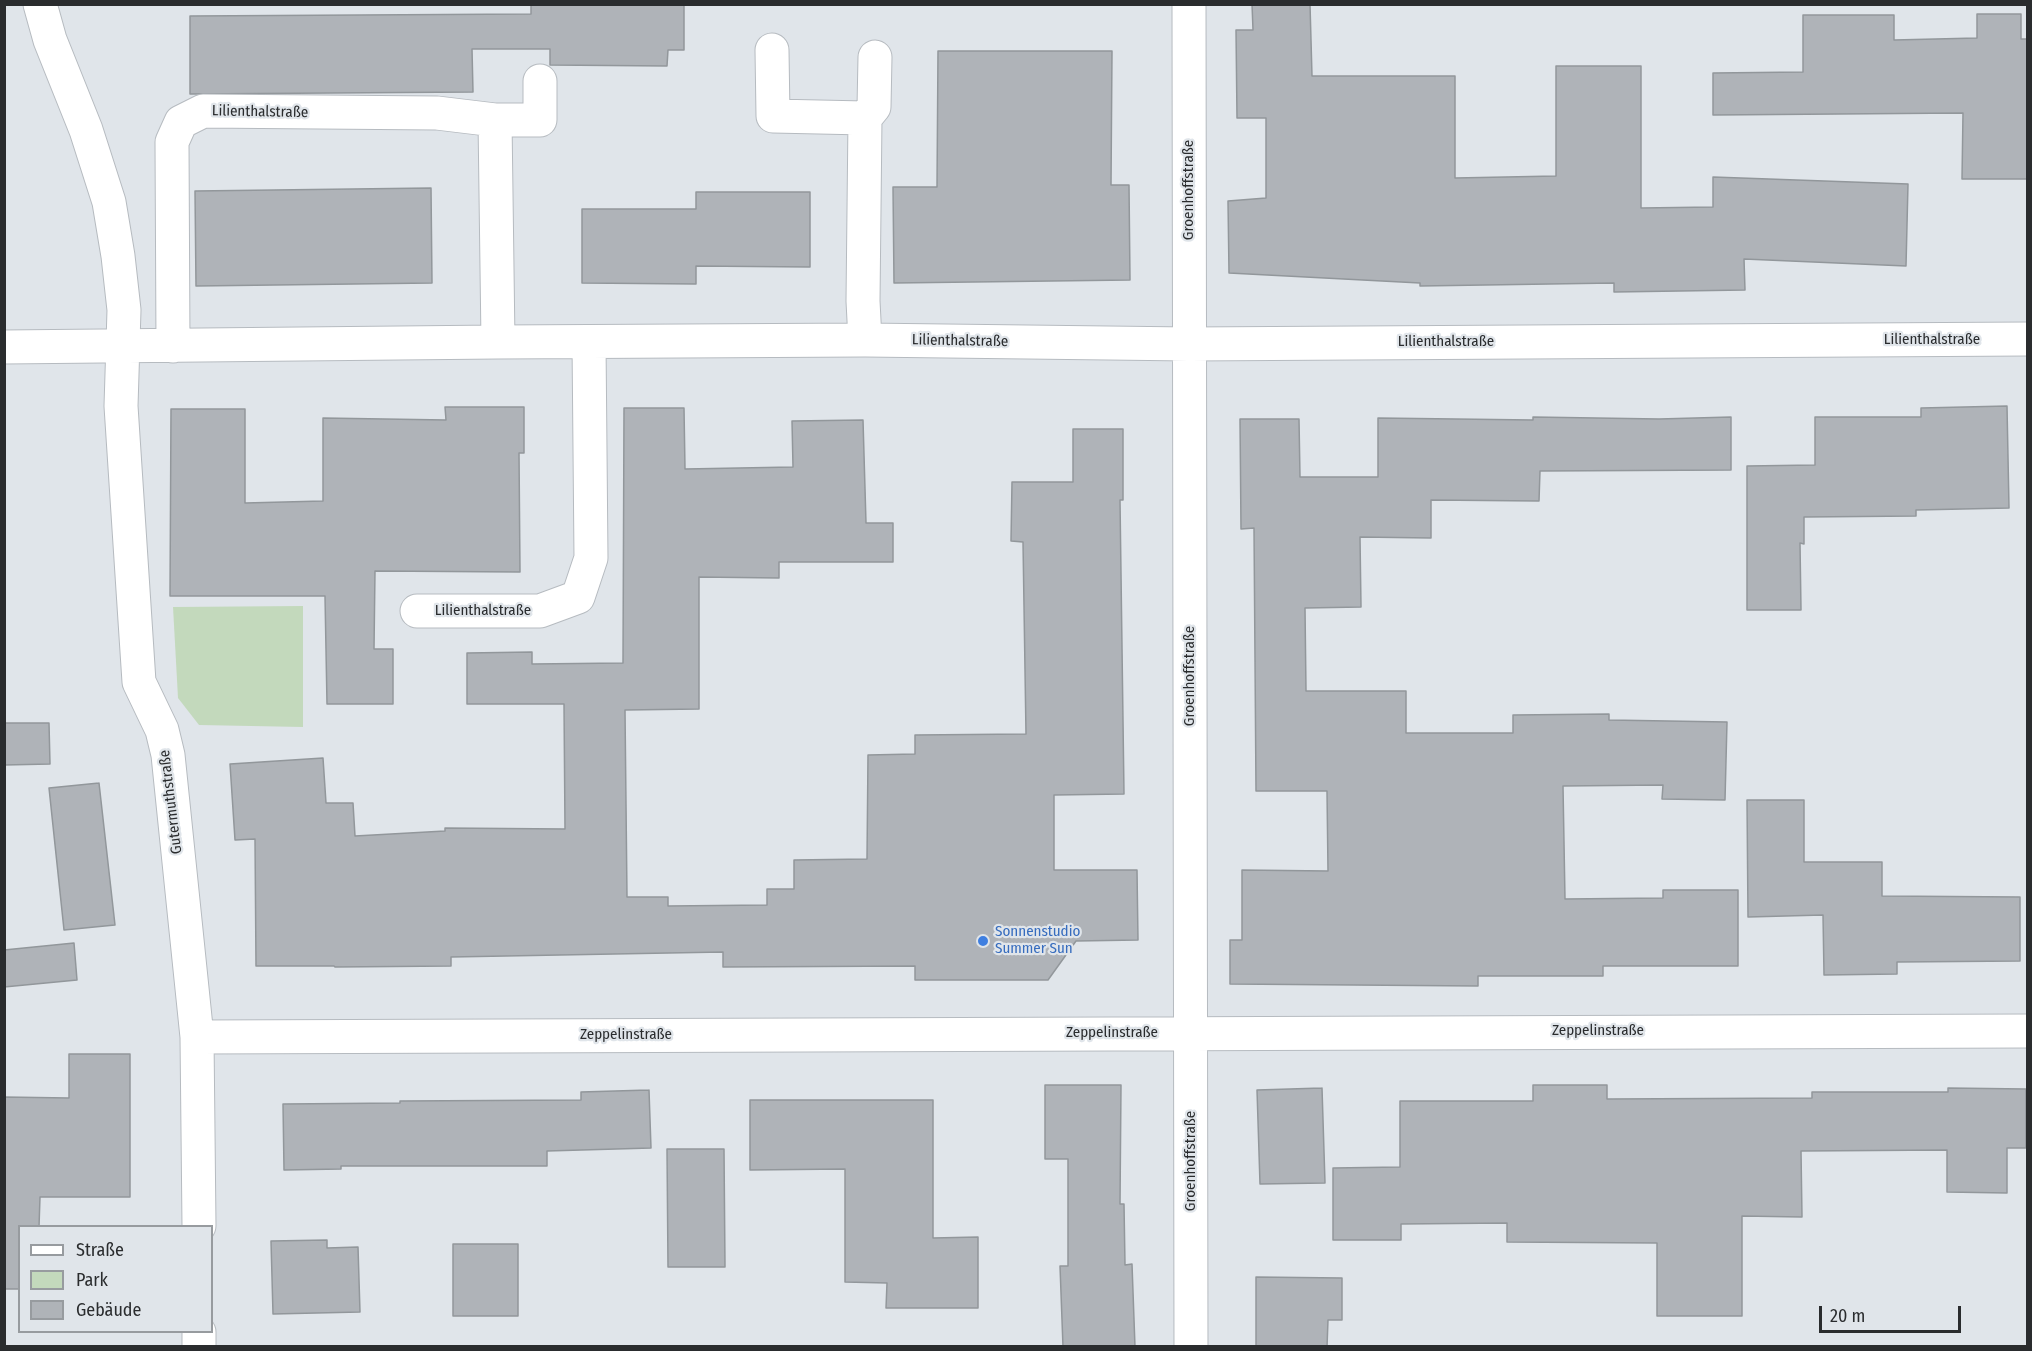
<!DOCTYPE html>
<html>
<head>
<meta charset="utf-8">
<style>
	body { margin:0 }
	#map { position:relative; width:2032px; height:1351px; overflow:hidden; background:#e0e5ea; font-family:"Fira Sans Condensed",sans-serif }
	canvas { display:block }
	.frame { position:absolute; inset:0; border:6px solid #2a2c2e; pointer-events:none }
	.legend { position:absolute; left:18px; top:1225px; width:195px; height:108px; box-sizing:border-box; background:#e0e5ea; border:2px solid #979b9f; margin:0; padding:8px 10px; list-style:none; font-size:18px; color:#2a2c2e }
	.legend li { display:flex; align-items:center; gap:12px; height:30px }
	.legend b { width:30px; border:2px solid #979b9f }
	.scale { position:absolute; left:1819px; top:1306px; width:142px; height:27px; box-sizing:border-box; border:3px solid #2a2c2e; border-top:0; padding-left:8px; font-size:18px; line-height:21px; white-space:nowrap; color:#2a2c2e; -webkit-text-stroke:4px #e0e5ea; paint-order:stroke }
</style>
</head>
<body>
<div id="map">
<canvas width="2032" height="1351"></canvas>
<div class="frame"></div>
<ul class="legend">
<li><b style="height:8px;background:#fff"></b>Straße</li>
<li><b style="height:16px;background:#c3d9bc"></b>Park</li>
<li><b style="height:16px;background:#afb3b8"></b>Gebäude</li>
</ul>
<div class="scale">20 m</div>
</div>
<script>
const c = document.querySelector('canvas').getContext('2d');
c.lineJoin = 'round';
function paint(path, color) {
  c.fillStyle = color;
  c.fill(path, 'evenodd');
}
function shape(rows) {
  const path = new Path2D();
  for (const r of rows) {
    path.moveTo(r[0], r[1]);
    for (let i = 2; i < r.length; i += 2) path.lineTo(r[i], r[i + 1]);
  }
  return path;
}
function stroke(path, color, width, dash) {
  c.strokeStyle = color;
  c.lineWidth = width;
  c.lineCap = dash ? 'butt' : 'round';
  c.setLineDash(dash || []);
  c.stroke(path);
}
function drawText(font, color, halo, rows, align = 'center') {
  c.font = font + ' "Fira Sans Condensed",sans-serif';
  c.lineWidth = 4.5;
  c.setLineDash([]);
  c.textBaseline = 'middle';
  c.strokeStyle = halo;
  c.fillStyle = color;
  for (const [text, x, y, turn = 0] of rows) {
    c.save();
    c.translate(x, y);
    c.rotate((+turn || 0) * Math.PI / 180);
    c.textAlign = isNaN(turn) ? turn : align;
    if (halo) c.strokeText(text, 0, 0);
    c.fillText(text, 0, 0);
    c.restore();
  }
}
paint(shape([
	[303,606,303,727,199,725,178,698,173,607]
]), '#c3d9bc');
const building = shape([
	[531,4,684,4,684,50,668,50,667,66,550,65,550,49,472,49,473,92,190,94,190,16,531,14,531,4],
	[1252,4,1310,4,1312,76,1455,76,1455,178,1556,176,1556,66,1641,66,1641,208,1713,207,1713,177,1908,184,1906,266,1744,259,1745,290,1614,292,1614,283,1420,286,1420,283,1229,273,1228,201,1266,198,1266,118,1237,118,1236,30,1253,30,1252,4],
	[1977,14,2021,14,2021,39,2028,39,2028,179,1962,179,1963,113,1713,115,1713,73,1803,72,1803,15,1894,15,1894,40,1977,38,1977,14],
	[938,51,1112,51,1111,185,1129,185,1130,280,894,283,893,187,937,187,938,51],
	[431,188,432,283,196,286,195,191,431,188],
	[696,192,810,192,810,267,696,266,696,284,582,283,582,209,696,209,696,192],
	[2007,406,2009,508,1916,510,1916,516,1804,517,1804,544,1800,543,1801,610,1747,610,1747,466,1815,465,1815,417,1921,417,1921,408,2007,406],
	[445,407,524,407,524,453,519,453,520,572,375,571,374,649,393,649,393,704,327,704,325,596,170,596,171,409,245,409,245,503,323,501,323,418,446,420,445,407],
	[624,408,684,408,685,469,793,467,792,421,863,420,866,523,893,523,893,562,779,562,779,578,699,577,699,709,625,710,627,897,668,897,668,906,767,905,767,889,794,889,794,860,867,859,868,755,915,754,915,735,1026,734,1023,542,1011,541,1012,482,1073,482,1073,429,1123,429,1123,500,1120,500,1124,794,1054,795,1054,870,1137,870,1138,940,1076,941,1048,980,915,980,915,966,723,967,723,952,451,957,451,966,335,967,334,966,256,966,255,839,235,840,230,764,323,758,326,803,353,803,355,836,445,831,445,828,565,829,564,704,467,704,467,653,532,652,532,664,623,663,624,408],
	[1533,417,1659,419,1731,417,1731,470,1540,471,1539,501,1431,500,1431,538,1360,537,1361,607,1305,608,1306,691,1406,691,1406,733,1513,733,1513,715,1609,714,1609,720,1727,722,1725,800,1662,799,1663,785,1563,786,1565,899,1663,898,1663,890,1738,890,1738,966,1603,966,1603,976,1478,976,1478,986,1230,984,1230,940,1242,940,1242,870,1328,871,1327,791,1256,791,1254,528,1241,529,1240,419,1299,419,1300,477,1378,477,1378,418,1533,420,1533,417],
	[4,723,49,723,50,764,4,765,4,723],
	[99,783,115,925,64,930,49,788,99,783],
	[1747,800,1804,800,1804,862,1882,862,1882,896,2020,897,2020,961,1897,962,1897,974,1824,975,1823,915,1748,917,1747,800],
	[74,943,77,980,4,987,4,950,74,943],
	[69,1054,130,1054,130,1197,40,1197,39,1227,20,1227,20,1289,4,1289,4,1097,69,1098,69,1054],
	[1045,1085,1121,1085,1120,1204,1124,1204,1125,1265,1132,1264,1135,1347,1063,1347,1060,1266,1068,1266,1068,1159,1045,1159,1045,1085],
	[1533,1085,1607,1085,1607,1099,1812,1098,1812,1092,1948,1092,1948,1088,2026,1089,2026,1148,2007,1148,2007,1193,1947,1192,1947,1150,1801,1151,1802,1217,1742,1216,1742,1316,1657,1316,1657,1243,1507,1242,1507,1223,1401,1224,1401,1240,1333,1240,1333,1168,1400,1167,1400,1101,1533,1101,1533,1085],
	[1322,1088,1325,1183,1260,1184,1257,1090,1322,1088],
	[649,1090,651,1148,547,1151,547,1166,341,1166,341,1169,284,1170,283,1104,400,1103,400,1101,581,1100,581,1092,649,1090],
	[750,1100,933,1100,933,1238,978,1237,978,1308,886,1308,887,1283,845,1282,845,1169,750,1170,750,1100],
	[667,1149,724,1149,725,1267,668,1267,667,1149],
	[327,1240,327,1248,358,1247,360,1312,273,1314,271,1241,327,1240],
	[453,1244,518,1244,518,1316,453,1316,453,1244],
	[1256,1277,1342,1278,1342,1320,1328,1320,1327,1347,1256,1347,1256,1277]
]);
paint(building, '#afb3b8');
stroke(building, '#92979b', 1.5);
const minor = shape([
	[40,4,50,40,86,130,109,202,118,256,124,310,121,406,139,682,162,730,168,755,197,1037,199,1226],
	[1189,4,1191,1346],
	[772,50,773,116,865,118],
	[495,120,540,120,540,81],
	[865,340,863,301,865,118,874,107,875,57],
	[173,346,172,142,181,122,203,111,437,113,495,120,498,342],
	[4,347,498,342,865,340,1189,344,2028,339],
	[417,611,540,611,578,597,591,558,589,342],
	[197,1037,2028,1031],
	[199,1332,199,1346]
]);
stroke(minor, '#b6bbc0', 35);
stroke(minor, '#fff', 33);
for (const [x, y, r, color] of [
	[983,941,6,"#3f7fe0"]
]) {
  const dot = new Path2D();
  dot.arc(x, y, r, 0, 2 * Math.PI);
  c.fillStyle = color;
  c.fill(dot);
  stroke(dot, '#e0e5ea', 2);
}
drawText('15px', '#2a2c2e', '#e0e5ea', [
	["Lilienthalstraße",260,112,1],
	["Groenhoffstraße",1189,190,-90],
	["Lilienthalstraße",1932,340],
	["Lilienthalstraße",960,341,1],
	["Lilienthalstraße",1446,342],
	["Lilienthalstraße",483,611],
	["Groenhoffstraße",1190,676,-90],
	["Gutermuthstraße",171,802,-97],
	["Zeppelinstraße",1598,1031],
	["Zeppelinstraße",1112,1033],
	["Zeppelinstraße",626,1035],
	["Groenhoffstraße",1191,1161,-90]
]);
drawText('15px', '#366cbe', '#e0e5ea', [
	["Sonnenstudio",995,932],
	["Summer Sun",995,949]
], 'left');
</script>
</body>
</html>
